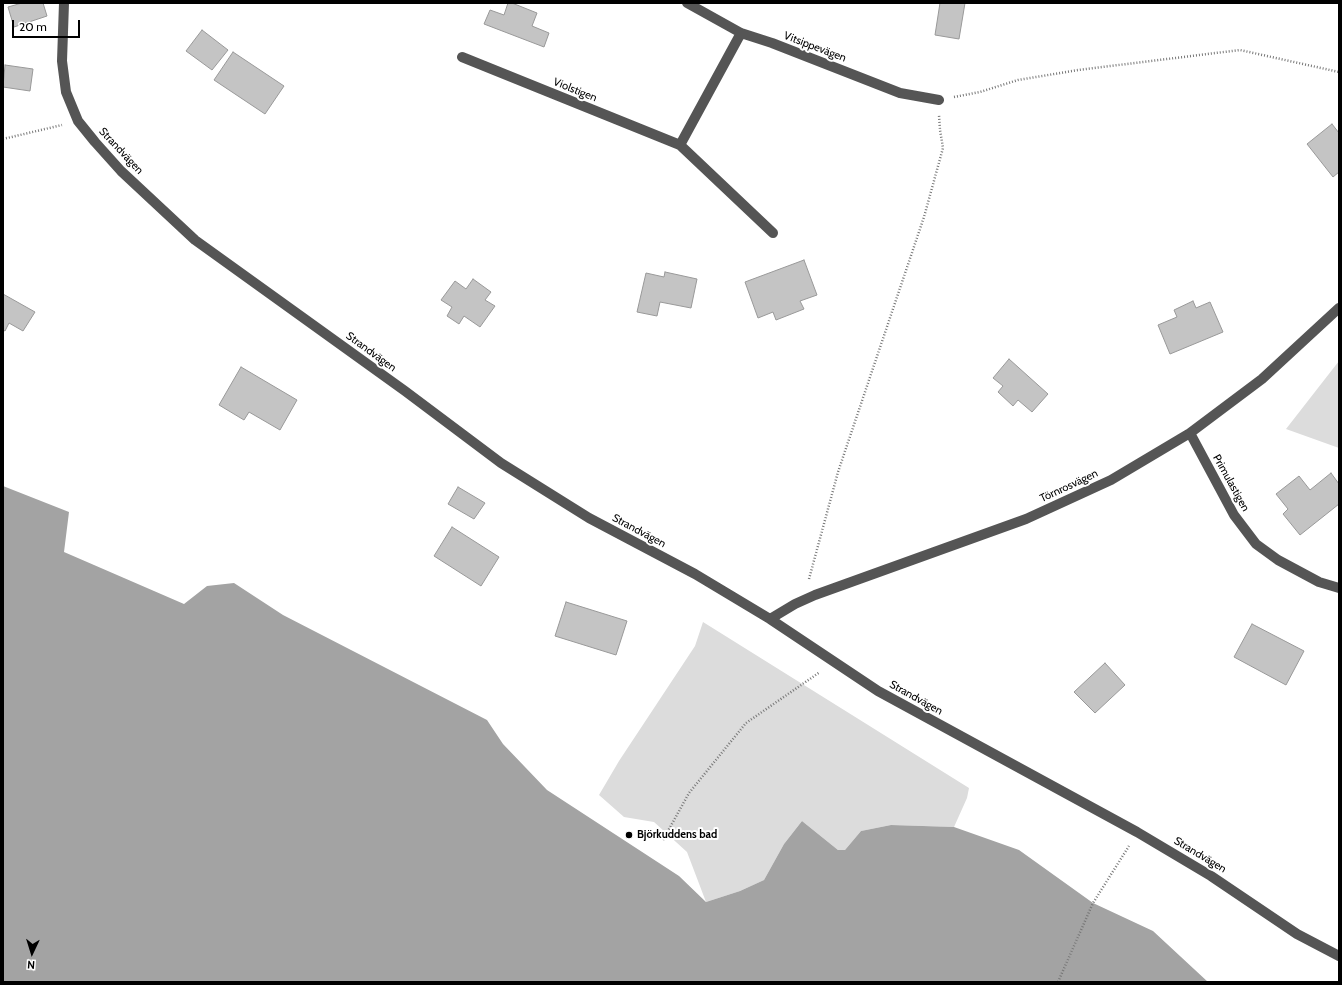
<!DOCTYPE html>
<html>
<head>
<meta charset="utf-8">
<style>
	body { margin:0 }
	#map { position:relative; width:1342px; height:985px; overflow:hidden; background:#fff; font-family:Cabin,sans-serif }
	canvas { display:block }
	.frame { position:absolute; inset:0; border:4px solid #000; pointer-events:none }
	.north { position:absolute; left:12px; top:933px; width:40px; height:40px; -webkit-text-stroke:3px #fff; paint-order:stroke; rotate:184deg; font-size:11px; font-weight:700; line-height:16px; text-align:center; color:#000 }
	.north::after { content:''; display:block; margin:auto; width:14px; height:18px; background:#000; clip-path:polygon(50% 0,100% 100%,50% 72%,0 100%) }
	.scale { position:absolute; left:12px; top:20px; width:68px; height:18px; box-sizing:border-box; border:2px solid #000; border-top:0; padding-left:5px; font-size:12px; line-height:14px; white-space:nowrap; color:#000; -webkit-text-stroke:3px #fff; paint-order:stroke }
</style>
</head>
<body>
<div id="map">
<canvas width="1342" height="985"></canvas>
<div class="frame"></div>
<div class="north">N</div>
<div class="scale">20 m</div>
</div>
<script>
const c = document.querySelector('canvas').getContext('2d');
c.lineJoin = 'round';
function paint(path, color) {
  c.fillStyle = color;
  c.fill(path, 'evenodd');
}
function shape(rows) {
  const path = new Path2D();
  for (const r of rows) {
    path.moveTo(r[0], r[1]);
    for (let i = 2; i < r.length; i += 2) path.lineTo(r[i], r[i + 1]);
  }
  return path;
}
function stroke(path, color, width, dash) {
  c.strokeStyle = color;
  c.lineWidth = width;
  c.lineCap = dash ? 'butt' : 'round';
  c.setLineDash(dash || []);
  c.stroke(path);
}
function drawText(font, color, halo, rows, align = 'center') {
  c.font = font + ' Cabin,sans-serif';
  c.lineWidth = 4;
  c.setLineDash([]);
  c.textBaseline = 'middle';
  c.strokeStyle = halo;
  c.fillStyle = color;
  for (const [text, x, y, turn = 0] of rows) {
    c.save();
    c.translate(x, y);
    c.rotate((+turn || 0) * Math.PI / 180);
    c.textAlign = isNaN(turn) ? turn : align;
    if (halo) c.strokeText(text, 0, 0);
    c.fillText(text, 0, 0);
    c.restore();
  }
}
paint(shape([
	[1339,361,1339,448,1286,429],
	[703,622,969,788,967,798,954,827,891,825,861,831,845,850,838,850,802,821,784,844,764,880,740,891,706,902,687,852,654,822,624,817,599,795,619,761,695,646]
]), '#dcdcdc');
paint(shape([
	[3,486,69,512,64,552,184,604,207,586,234,583,283,615,487,720,503,744,547,790,679,876,706,902,740,891,764,880,784,844,802,821,838,850,845,850,861,831,891,825,954,827,1019,850,1093,903,1153,931,1208,982,3,982]
]), '#a3a3a3');
const building = shape([
	[22,3,43,3,47,16,14,27,8,7,22,3],
	[508,3,512,3,537,13,532,26,549,33,544,47,484,24,490,10,504,15,508,3],
	[940,3,965,3,959,39,935,35,940,3],
	[202,30,228,50,212,70,186,51,202,30],
	[233,52,284,86,265,114,214,80,233,52],
	[5,65,33,69,30,91,3,87,5,65],
	[1332,124,1339,133,1339,172,1333,177,1307,144,1332,124],
	[804,260,817,295,800,301,804,309,776,320,773,312,758,318,745,282,804,260],
	[665,272,697,279,691,308,660,302,657,316,637,312,646,273,664,277,665,272],
	[473,279,491,292,485,300,495,306,480,327,464,316,459,324,447,316,452,307,441,300,455,281,466,289,473,279],
	[3,294,35,312,23,331,9,323,5,331,3,330,3,294],
	[1193,301,1196,308,1210,302,1223,332,1170,354,1158,325,1177,317,1174,310,1193,301],
	[1009,359,1048,394,1032,412,1018,400,1013,406,998,392,1003,386,993,378,1009,359],
	[241,367,297,400,280,430,249,412,244,420,219,405,241,367],
	[1331,473,1339,484,1339,504,1300,535,1283,514,1288,509,1276,494,1299,476,1310,490,1331,473],
	[458,487,485,503,474,519,448,504,458,487],
	[452,527,499,557,481,586,434,556,452,527],
	[566,602,627,621,616,655,555,636,566,602],
	[1252,624,1304,651,1286,685,1234,657,1252,624],
	[1105,663,1125,685,1095,713,1074,692,1105,663]
]);
paint(building, '#c4c4c4');
stroke(building, '#999', 1);
stroke(shape([
	[954,97,980,92,1018,80,1078,70,1240,50,1339,72],
	[3,139,62,125],
	[809,579,838,472,924,217,943,148,940,130,939,115],
	[663,840,689,793,746,723,820,672],
	[1058,982,1093,903,1129,846]
]), '#777', 2.5, [1, 2]);
stroke(shape([
	[64,3,62,61,66,92,78,121,95,142,121,171,195,240,405,391,501,463,589,518,695,574,770,619,878,691,1137,832,1211,876,1297,934,1339,956],
	[687,3,741,33,772,43,900,93,939,100],
	[741,33,680,145,773,233],
	[462,57,680,145],
	[1190,433,1234,515,1256,544,1278,560,1319,582,1339,588],
	[770,619,795,604,815,595,1026,519,1111,480,1190,433,1262,379,1339,308]
]), '#555', 10);
for (const [x, y, r, color] of [
	[629,835,4,"#000"]
]) {
  const dot = new Path2D();
  dot.arc(x, y, r, 0, 2 * Math.PI);
  c.fillStyle = color;
  c.fill(dot);
  stroke(dot, '#fff', 1.5);
}
drawText('11px', '#000', '#fff', [
	["Vitsippevägen",815,47,21],
	["Violstigen",575,90,22],
	["Strandvägen",121,151,47],
	["Strandvägen",371,352,36],
	["Primulastigen",1231,483,61],
	["Törnrosvägen",1069,486,-25],
	["Strandvägen",639,531,28],
	["Strandvägen",916,698,29],
	["Strandvägen",1200,855,31]
]);
drawText('bold 11px', '#000', '#fff', [
	["Björkuddens bad",637,835]
], 'left');
</script>
</body>
</html>
